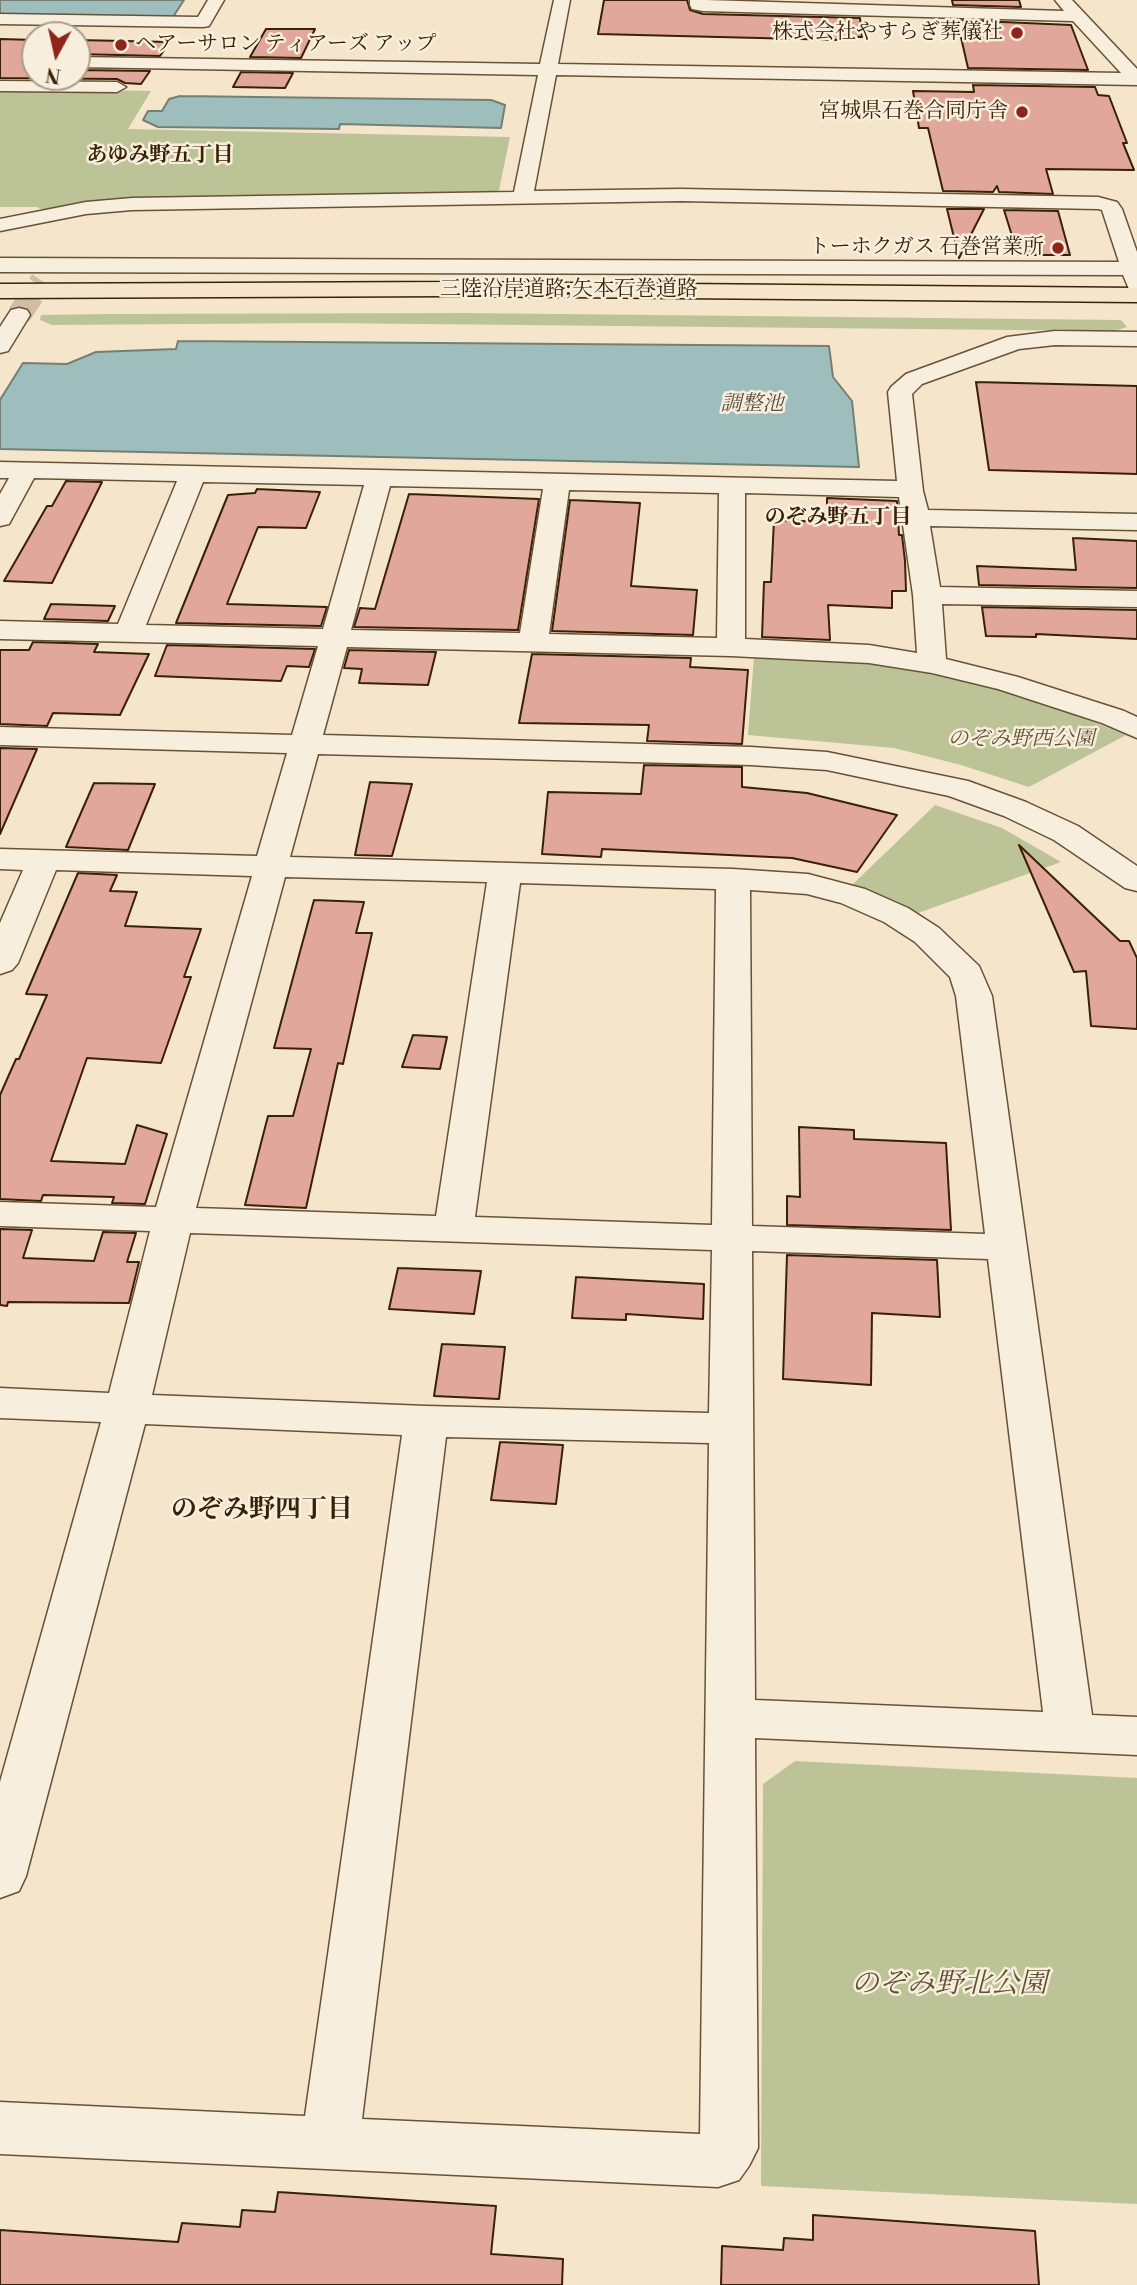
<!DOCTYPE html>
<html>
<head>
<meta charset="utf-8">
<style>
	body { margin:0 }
	#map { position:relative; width:1137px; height:2285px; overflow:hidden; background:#f5e5cb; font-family:"Libre Bodoni",serif }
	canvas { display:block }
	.north { position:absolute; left:21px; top:21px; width:70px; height:70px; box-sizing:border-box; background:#f8eedd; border:2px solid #ac9c87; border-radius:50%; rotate:188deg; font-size:19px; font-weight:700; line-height:28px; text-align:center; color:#392105 }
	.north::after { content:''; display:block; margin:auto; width:24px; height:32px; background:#8f2418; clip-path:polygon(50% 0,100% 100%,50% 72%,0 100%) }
</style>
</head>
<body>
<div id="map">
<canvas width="1137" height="2285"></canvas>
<div class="north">N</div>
</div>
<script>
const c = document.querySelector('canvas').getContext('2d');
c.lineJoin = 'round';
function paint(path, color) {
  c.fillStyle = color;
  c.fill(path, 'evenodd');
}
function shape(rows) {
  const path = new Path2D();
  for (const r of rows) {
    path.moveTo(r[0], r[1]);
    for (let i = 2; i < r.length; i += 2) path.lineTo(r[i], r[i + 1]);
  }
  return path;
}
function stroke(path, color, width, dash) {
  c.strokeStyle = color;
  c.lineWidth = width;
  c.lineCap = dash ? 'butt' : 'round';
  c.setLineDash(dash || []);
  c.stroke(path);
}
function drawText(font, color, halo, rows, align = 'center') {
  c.font = font + ' "Libre Bodoni","Noto Serif JP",serif';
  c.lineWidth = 5;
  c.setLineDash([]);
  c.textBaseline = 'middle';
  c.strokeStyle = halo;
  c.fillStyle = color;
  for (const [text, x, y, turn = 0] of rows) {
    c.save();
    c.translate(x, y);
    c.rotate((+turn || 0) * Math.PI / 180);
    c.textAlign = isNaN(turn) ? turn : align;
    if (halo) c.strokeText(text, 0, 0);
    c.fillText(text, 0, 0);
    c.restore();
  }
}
paint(shape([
	[0,88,151,91,128,129,510,137,499,190,487,195,118,199,45,211,37,207,0,207],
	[465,313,1121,320,1127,327,1114,331,324,323,52,325,40,320,41,315,112,314],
	[754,656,857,661,976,682,1048,704,1126,735,1029,787,961,765,894,748,748,735],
	[935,805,1002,828,1061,862,918,913,896,901,852,885],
	[795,1761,1137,1778,1137,2204,761,2186,763,1784]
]), '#bcc497');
const water = shape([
	[0,0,184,0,173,17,0,16,0,0],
	[180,96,491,100,505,105,501,128,340,124,339,129,158,127,143,120,148,111,162,111,169,99,180,96],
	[178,341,829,346,833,377,852,401,859,467,0,449,0,400,23,363,67,364,96,352,176,349,178,341]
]);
paint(water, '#9dbebd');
stroke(water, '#757f73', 2);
const building = shape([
	[604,0,687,0,690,10,703,14,860,18,862,37,840,37,840,40,598,34,604,0],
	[952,0,1019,0,1021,7,953,5,952,0],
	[957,20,1071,25,1088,70,968,68,957,20],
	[266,29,315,29,301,58,250,57,266,29],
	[0,39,35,40,35,77,77,77,77,70,150,71,141,84,125,83,117,79,0,78,0,39],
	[77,40,170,42,160,56,77,54,77,40],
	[241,72,293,73,285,88,233,87,241,72],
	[973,85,1095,87,1098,95,1109,96,1127,143,1123,143,1134,170,1046,169,1053,194,999,192,997,186,993,192,943,191,928,128,919,128,913,91,974,92,973,85],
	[947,209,984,209,959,258,947,209],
	[1004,210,1058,211,1070,255,1018,255,1004,210],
	[976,382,1137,386,1137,474,989,470,976,382],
	[66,481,102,482,52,583,4,581,47,506,52,506,66,481],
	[257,489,320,492,306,528,258,527,227,604,327,607,321,626,176,623,228,495,255,493,257,489],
	[409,494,539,499,518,630,354,627,360,608,375,609,409,494],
	[827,498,897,501,899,535,902,535,905,561,906,591,892,591,892,608,828,605,830,640,762,637,764,582,771,582,774,520,827,522,827,498],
	[570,500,640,503,631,586,697,590,693,635,552,631,570,500],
	[1073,538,1137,541,1137,588,979,585,977,566,1076,570,1073,538],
	[51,604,115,606,108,621,44,619,51,604],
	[982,607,1137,610,1137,639,1036,634,1036,637,986,636,982,607],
	[33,642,98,644,94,652,149,654,120,715,53,713,47,726,0,724,0,650,29,650,33,642],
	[167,645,315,649,309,667,287,666,281,681,155,676,167,645],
	[349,650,436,652,428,685,359,683,362,669,344,668,349,650],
	[532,654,691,658,690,667,748,670,742,744,647,741,649,725,519,723,532,654],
	[0,748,37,749,0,834,0,748],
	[644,765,742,767,742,787,807,793,897,815,857,872,792,858,602,849,601,857,542,854,548,792,641,794,644,765],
	[370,782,412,784,392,856,355,855,370,782],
	[94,783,155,784,128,850,66,847,94,783],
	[1019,845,1120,941,1129,941,1137,958,1137,1029,1091,1026,1086,971,1074,972,1019,845],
	[78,873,117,875,110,891,137,892,125,926,201,929,184,977,191,977,161,1063,87,1058,51,1161,125,1164,137,1125,167,1134,145,1204,112,1203,114,1197,43,1195,41,1201,0,1199,0,1095,16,1059,19,1059,47,995,26,994,78,873],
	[314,900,364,902,356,933,372,933,343,1064,338,1063,306,1208,245,1205,268,1116,293,1116,311,1049,274,1048,314,900],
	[413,1035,447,1037,440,1069,402,1067,413,1035],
	[799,1127,854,1130,854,1139,946,1143,951,1230,787,1225,787,1196,800,1197,799,1127],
	[0,1229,32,1230,23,1258,94,1261,103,1232,136,1233,127,1262,139,1262,129,1303,8,1302,7,1306,0,1305,0,1229],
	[787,1255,937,1260,940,1317,872,1313,871,1385,783,1379,787,1255],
	[398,1268,481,1271,474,1314,389,1309,398,1268],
	[576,1277,704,1284,703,1319,626,1314,626,1320,572,1318,576,1277],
	[442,1344,505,1347,499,1399,434,1396,442,1344],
	[500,1442,563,1445,556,1504,491,1500,500,1442],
	[278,2192,496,2206,491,2254,563,2259,562,2285,0,2285,0,2230,178,2242,182,2223,240,2227,242,2210,275,2212,278,2192],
	[813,2215,1035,2231,1039,2285,721,2285,722,2246,783,2250,784,2238,813,2240,813,2215]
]);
paint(building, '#e2a79b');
stroke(building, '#392105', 2);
stroke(shape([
	[19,315,42,281]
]), '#cfbea3', 24, [24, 12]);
const minor = shape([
	[208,0,224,0,209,26,203,27,0,24,0,14,198,17,208,0],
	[554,0,570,0,558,64,1121,73,1073,21,703,11,692,9,690,5,690,0,706,0,1064,11,1055,0,1072,0,1137,69,1137,85,556,75,534,191,681,189,1098,197,1117,202,1122,209,1137,252,1137,291,1129,289,1123,275,0,272,0,258,1119,262,1102,210,1098,209,681,201,132,210,86,214,0,231,0,219,86,202,132,198,514,192,538,75,77,67,77,57,540,64,554,0],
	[0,81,117,82,126,87,117,92,0,91,0,81],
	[19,308,27,310,30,315,8,351,0,353,0,327,11,310,19,308],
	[1055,331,1137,332,1137,346,1055,345,1019,349,922,384,912,394,923,491,928,510,1137,514,1137,530,930,526,940,587,1137,591,1137,607,942,604,946,659,1018,677,1124,711,1137,717,1137,738,1102,723,998,689,932,673,869,663,731,656,347,647,323,735,751,747,827,752,968,781,1026,802,1078,826,1137,866,1137,891,1125,888,1054,840,1004,816,949,796,827,770,751,765,318,754,290,857,733,869,808,874,865,889,908,908,939,928,979,966,992,996,1092,1715,1137,1717,1137,1755,755,1738,758,2148,749,2166,739,2180,718,2187,0,2154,0,2102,305,2116,402,1435,145,1424,26,1876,19,1891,0,1898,0,1782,101,1422,0,1418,0,1388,109,1393,150,1231,0,1226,0,1202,156,1207,252,876,56,870,18,963,12,970,0,974,0,923,23,870,0,869,0,849,257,856,287,753,0,745,0,727,292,735,318,646,0,639,0,621,118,624,177,481,34,478,9,524,0,526,0,494,9,478,0,478,0,462,897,481,888,392,891,387,906,374,1007,337,1055,331],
	[203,482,364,485,323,629,146,625,203,482],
	[390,486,543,489,520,633,351,630,390,486],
	[569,490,719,493,717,638,549,634,569,490],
	[745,493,899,497,913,595,917,653,869,645,745,639,745,493],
	[285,877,487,882,436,1216,196,1208,285,877],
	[520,883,716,889,712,1225,475,1217,520,883],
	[750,890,807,894,841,903,884,922,915,942,950,977,956,996,985,1234,752,1226,750,890],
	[190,1233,712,1250,709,1413,426,1406,152,1395,190,1233],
	[752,1251,988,1259,1043,1712,755,1700,752,1251],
	[446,1437,709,1443,700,2134,362,2119,446,1437]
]);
const highway = shape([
	[450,282,1137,288,1137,302,450,296,0,298,0,284,450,282]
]);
stroke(minor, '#685236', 3);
stroke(highway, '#392105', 3);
paint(minor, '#f8eedd');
paint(highway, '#f5e5cb');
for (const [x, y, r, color] of [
	[1017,33,7,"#8f2418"],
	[121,45,7,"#8f2418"],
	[1022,112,7,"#8f2418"],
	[1058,248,7,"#8f2418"]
]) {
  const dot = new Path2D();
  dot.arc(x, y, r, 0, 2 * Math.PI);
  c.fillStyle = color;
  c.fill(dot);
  stroke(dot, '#f8eedd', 2.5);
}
drawText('21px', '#392105', '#f8eedd', [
	["株式会社やすらぎ葬儀社",1003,33],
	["ヘアーサロン ティアーズ アップ",135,45,"left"],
	["宮城県石巻合同庁舎",1008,112],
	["トーホクガス 石巻営業所",1044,248]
], 'right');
drawText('bold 21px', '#392105', '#f8eedd', [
	["あゆみ野五丁目",160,156],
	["のぞみ野五丁目",838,518]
]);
drawText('21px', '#392105', '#f8eedd', [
	["三陸沿岸道路;矢本石巻道路",569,290]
]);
drawText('italic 21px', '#57503c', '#f8eedd', [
	["調整池",752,405]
]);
drawText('italic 21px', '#605231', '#f8eedd', [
	["のぞみ野西公園",1021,740]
]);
drawText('bold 26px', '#392105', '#f8eedd', [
	["のぞみ野四丁目",262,1511]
]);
drawText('italic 28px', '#605231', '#f8eedd', [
	["のぞみ野北公園",949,1985]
]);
</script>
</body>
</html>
